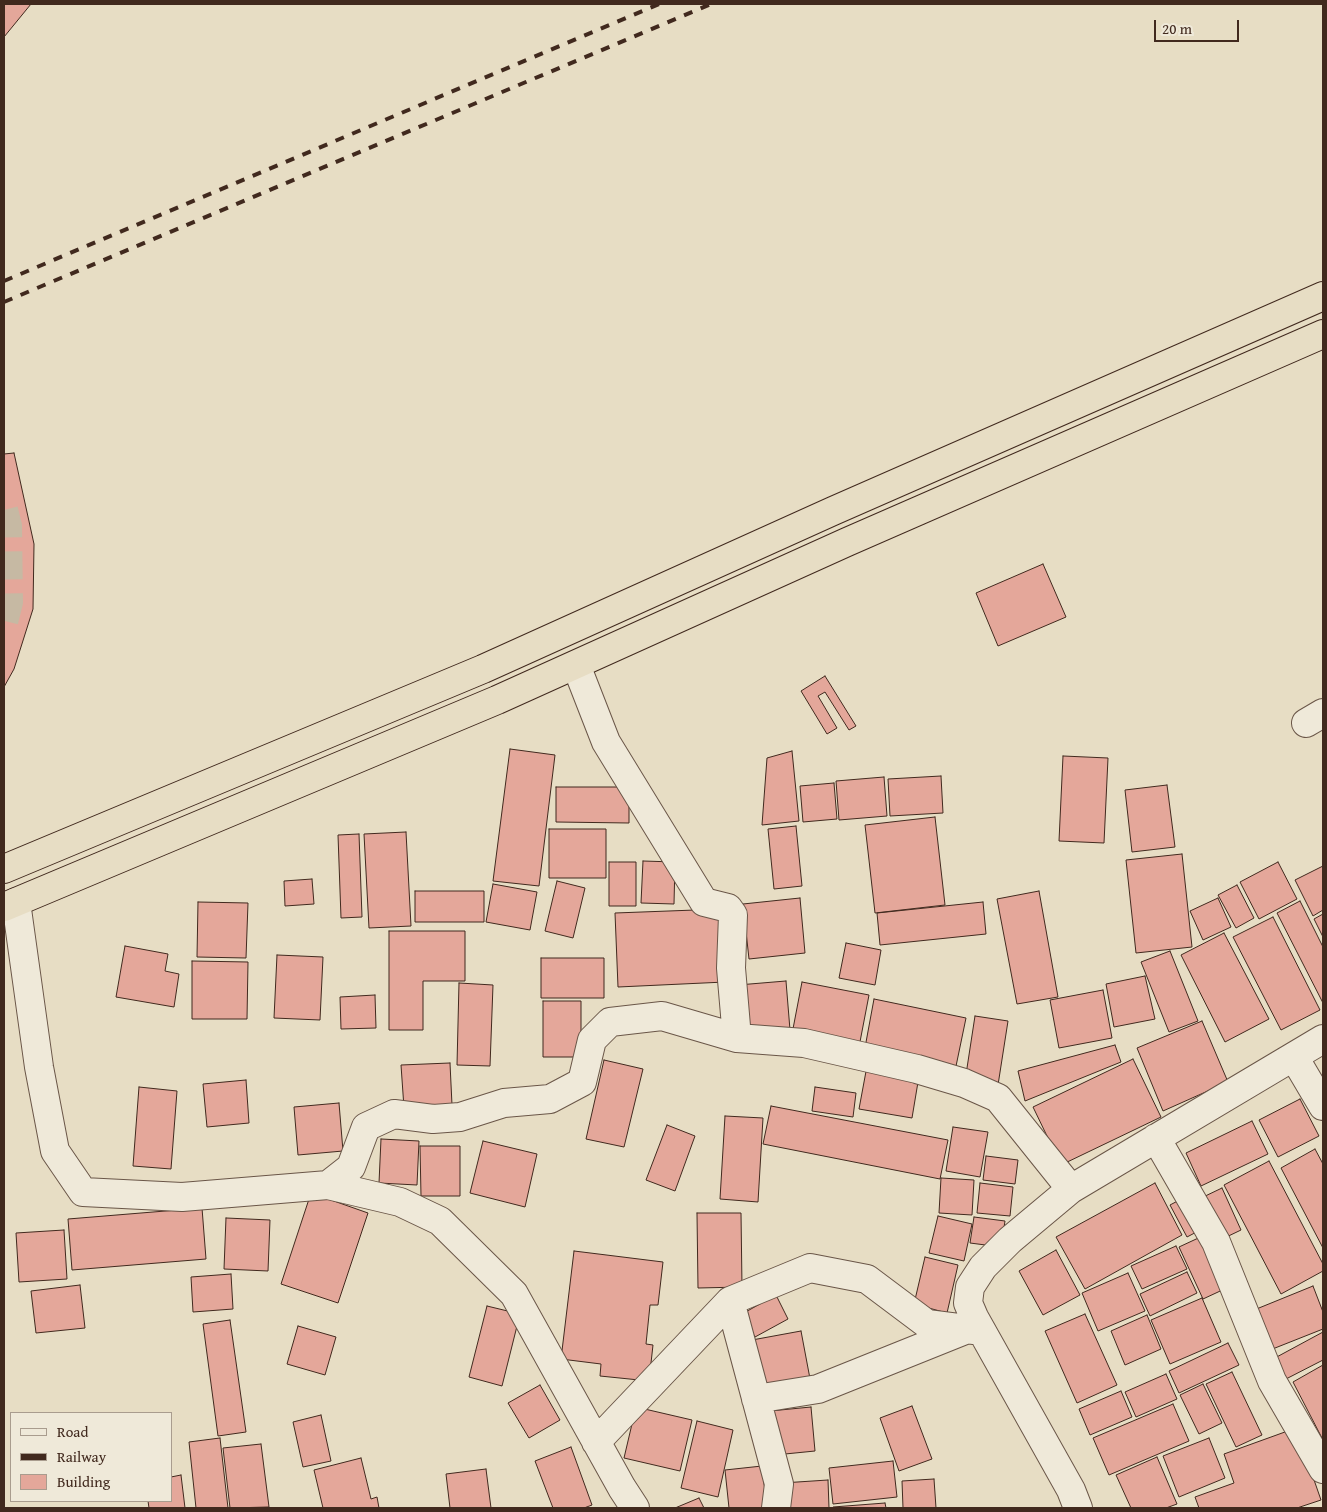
<!DOCTYPE html>
<html>
<head>
<meta charset="utf-8">
<style>
	body { margin:0 }
	#map { position:relative; width:1327px; height:1512px; overflow:hidden; background:#e7ddc4; font-family:"Gentium Book Plus",serif }
	canvas { display:block }
	.frame { position:absolute; inset:0; border:5px solid #41291e; pointer-events:none }
	.legend { position:absolute; left:10px; top:1412px; width:162px; height:90px; box-sizing:border-box; background:#efe9d9; border:1px solid #a99c8e; margin:0; padding:6px 9px; list-style:none; font-size:15px; color:#41291e }
	.legend li { display:flex; align-items:center; gap:10px; height:25px }
	.legend b { width:25px; border:1px solid #a99c8e }
	.scale { position:absolute; left:1154px; top:20px; width:85px; height:22px; box-sizing:border-box; border:2px solid #41291e; border-top:0; padding-left:6px; font-size:15px; line-height:18px; white-space:nowrap; color:#41291e; -webkit-text-stroke:4px #efe9d9; paint-order:stroke }
</style>
</head>
<body>
<div id="map">
<canvas width="1327" height="1512"></canvas>
<div class="frame"></div>
<ul class="legend">
<li><b style="height:6px;background:#efe9d9"></b>Road</li>
<li><b style="height:6px;background:#41291e"></b>Railway</li>
<li><b style="height:14px;background:#e4a79a"></b>Building</li>
</ul>
<div class="scale">20 m</div>
</div>
<script>
const c = document.querySelector('canvas').getContext('2d');
c.lineJoin = 'round';
function paint(path, color) {
  c.fillStyle = color;
  c.fill(path, 'evenodd');
}
function shape(rows) {
  const path = new Path2D();
  for (const r of rows) {
    path.moveTo(r[0], r[1]);
    for (let i = 2; i < r.length; i += 2) path.lineTo(r[i], r[i + 1]);
  }
  return path;
}
function stroke(path, color, width, dash) {
  c.strokeStyle = color;
  c.lineWidth = width;
  c.lineCap = dash ? 'butt' : 'round';
  c.setLineDash(dash || []);
  c.stroke(path);
}
const building = shape([
	[4,4,31,4,4,37,4,4],
	[14,453,34,544,33,609,14,669,4,687,4,454,14,453],
	[1043,564,1066,617,998,646,976,593,1043,564],
	[825,676,856,726,849,730,825,692,818,696,837,728,827,734,801,691,825,676],
	[510,749,555,755,539,886,493,881,510,749],
	[792,751,799,821,762,825,767,758,792,751],
	[1063,756,1108,758,1104,843,1059,841,1063,756],
	[941,776,943,813,890,816,888,779,941,776],
	[884,777,887,816,839,820,836,781,884,777],
	[834,783,837,819,803,822,800,786,834,783],
	[1167,785,1175,847,1132,852,1125,790,1167,785],
	[556,787,629,787,629,823,556,822,556,787],
	[935,817,945,905,875,913,865,825,935,817],
	[796,826,802,886,774,889,768,829,796,826],
	[549,829,606,829,606,878,549,878,549,829],
	[406,832,411,926,369,928,364,834,406,832],
	[359,834,362,917,341,918,338,835,359,834],
	[1182,854,1192,947,1136,953,1126,860,1182,854],
	[643,861,675,862,674,904,641,903,643,861],
	[609,862,636,862,636,906,609,906,609,862],
	[1278,862,1297,899,1259,919,1240,882,1278,862],
	[1323,866,1323,910,1313,916,1295,880,1323,866],
	[312,879,314,904,285,906,284,881,312,879],
	[557,881,585,888,573,938,545,931,557,881],
	[493,884,537,892,530,930,486,922,493,884],
	[1237,885,1254,918,1236,928,1218,895,1237,885],
	[415,891,484,891,484,922,415,922,415,891],
	[1039,891,1058,997,1017,1004,997,899,1039,891],
	[800,898,805,953,749,959,743,904,800,898],
	[1218,898,1231,927,1203,940,1190,911,1218,898],
	[1300,901,1323,947,1323,1003,1277,913,1300,901],
	[198,902,248,903,246,958,197,957,198,902],
	[983,902,986,934,880,945,877,913,983,902],
	[722,909,725,982,618,987,615,913,722,909],
	[1323,914,1323,937,1314,919,1323,914],
	[1273,917,1320,1010,1281,1030,1233,937,1273,917],
	[389,931,465,931,465,981,423,981,423,1030,389,1030,389,931],
	[1224,933,1269,1019,1225,1042,1181,955,1224,933],
	[846,943,881,950,875,985,839,978,846,943],
	[125,946,168,954,165,971,179,974,174,1007,116,997,125,946],
	[1170,951,1198,1021,1169,1032,1141,962,1170,951],
	[277,955,323,957,320,1020,274,1018,277,955],
	[541,958,604,958,604,998,541,998,541,958],
	[192,961,248,962,247,1019,192,1019,192,961],
	[1145,976,1155,1019,1114,1027,1106,984,1145,976],
	[786,981,790,1030,742,1033,738,985,786,981],
	[802,982,869,995,859,1047,792,1034,802,982],
	[459,983,493,985,490,1066,457,1065,459,983],
	[1103,990,1112,1038,1059,1048,1050,1000,1103,990],
	[375,995,376,1028,341,1029,340,997,375,995],
	[874,999,966,1018,955,1071,864,1053,874,999],
	[543,1001,581,1001,581,1057,543,1057,543,1001],
	[975,1016,1008,1021,998,1085,965,1081,975,1016],
	[1202,1021,1228,1082,1163,1111,1137,1048,1202,1021],
	[1115,1045,1121,1062,1025,1101,1018,1071,1115,1045],
	[1133,1059,1161,1117,1061,1165,1033,1107,1133,1059],
	[604,1060,643,1069,624,1147,586,1139,604,1060],
	[450,1063,452,1105,404,1108,401,1065,450,1063],
	[867,1066,919,1076,912,1118,859,1109,867,1066],
	[246,1080,249,1123,207,1127,203,1084,246,1080],
	[139,1087,177,1091,171,1169,133,1166,139,1087],
	[815,1087,856,1093,853,1117,812,1111,815,1087],
	[1300,1099,1319,1136,1278,1157,1259,1120,1300,1099],
	[339,1103,343,1151,298,1155,294,1107,339,1103],
	[771,1106,948,1140,940,1179,763,1144,771,1106],
	[725,1116,763,1118,758,1202,720,1199,725,1116],
	[1252,1121,1268,1154,1201,1186,1186,1153,1252,1121],
	[667,1125,695,1136,675,1191,646,1180,667,1125],
	[953,1127,988,1132,980,1177,946,1171,953,1127],
	[381,1139,419,1141,417,1185,379,1183,381,1139],
	[483,1141,537,1154,525,1207,470,1193,483,1141],
	[420,1146,460,1146,460,1196,421,1196,420,1146],
	[1315,1149,1323,1164,1323,1248,1281,1168,1315,1149],
	[986,1156,1018,1160,1015,1184,983,1180,986,1156],
	[1269,1161,1323,1264,1323,1271,1281,1294,1224,1185,1269,1161],
	[941,1178,974,1180,972,1215,939,1213,941,1178],
	[980,1183,1013,1187,1010,1216,977,1213,980,1183],
	[1155,1183,1182,1235,1085,1289,1056,1237,1155,1183],
	[1222,1188,1241,1230,1218,1241,1199,1199,1222,1188],
	[311,1193,368,1213,338,1303,281,1284,311,1193],
	[1189,1195,1206,1227,1187,1237,1170,1205,1189,1195],
	[202,1208,206,1259,72,1270,68,1219,202,1208],
	[697,1213,741,1213,742,1287,698,1288,697,1213],
	[938,1216,972,1224,964,1261,929,1253,938,1216],
	[974,1217,1005,1221,1001,1247,970,1243,974,1217],
	[226,1218,270,1220,268,1271,224,1269,226,1218],
	[64,1230,67,1279,19,1282,16,1233,64,1230],
	[1207,1234,1231,1286,1203,1299,1179,1247,1207,1234],
	[1176,1246,1187,1269,1142,1289,1131,1266,1176,1246],
	[1056,1250,1080,1295,1043,1315,1019,1271,1056,1250],
	[574,1251,663,1262,658,1305,650,1305,646,1344,653,1345,649,1381,600,1376,601,1364,561,1359,574,1251],
	[925,1257,958,1265,947,1313,914,1304,925,1257],
	[1187,1272,1197,1293,1150,1316,1140,1294,1187,1272],
	[1128,1273,1145,1311,1098,1331,1082,1293,1128,1273],
	[231,1274,233,1309,193,1312,191,1277,231,1274],
	[80,1285,85,1328,36,1333,31,1291,80,1285],
	[1313,1286,1323,1312,1323,1329,1270,1350,1254,1310,1313,1286],
	[776,1295,788,1319,755,1337,742,1314,776,1295],
	[1202,1298,1221,1342,1170,1364,1151,1320,1202,1298],
	[487,1306,520,1314,502,1386,469,1377,487,1306],
	[1085,1314,1117,1385,1077,1403,1045,1331,1085,1314],
	[1147,1315,1161,1349,1125,1365,1111,1331,1147,1315],
	[230,1320,246,1432,218,1436,203,1324,230,1320],
	[298,1326,336,1337,325,1375,287,1364,298,1326],
	[801,1331,811,1384,761,1393,752,1340,801,1331],
	[1323,1332,1323,1360,1284,1380,1273,1359,1323,1332],
	[1228,1343,1239,1365,1179,1393,1169,1371,1228,1343],
	[1323,1365,1323,1440,1293,1382,1323,1365],
	[1232,1372,1262,1435,1236,1447,1206,1384,1232,1372],
	[1166,1374,1177,1399,1136,1417,1125,1392,1166,1374],
	[1203,1384,1222,1423,1199,1434,1180,1395,1203,1384],
	[540,1385,560,1420,529,1438,508,1403,540,1385],
	[1121,1391,1132,1417,1090,1435,1079,1409,1121,1391],
	[1173,1404,1189,1441,1109,1475,1093,1438,1173,1404],
	[912,1406,932,1459,899,1471,880,1418,912,1406],
	[636,1407,692,1420,680,1471,624,1458,636,1407],
	[811,1407,815,1451,775,1455,770,1411,811,1407],
	[321,1415,331,1461,303,1467,293,1422,321,1415],
	[697,1421,733,1430,718,1497,681,1488,697,1421],
	[1296,1428,1321,1500,1297,1508,1199,1508,1195,1497,1234,1483,1224,1454,1296,1428],
	[220,1438,228,1508,196,1508,189,1442,220,1438],
	[1209,1438,1225,1478,1179,1497,1163,1456,1209,1438],
	[261,1444,269,1507,230,1508,223,1448,261,1444],
	[571,1447,592,1505,584,1508,553,1508,535,1461,571,1447],
	[1157,1457,1177,1504,1166,1508,1131,1508,1116,1475,1157,1457],
	[361,1458,371,1499,377,1497,379,1508,323,1508,314,1470,361,1458],
	[893,1461,897,1497,833,1504,829,1468,893,1461],
	[762,1466,767,1508,729,1508,725,1470,762,1466],
	[486,1469,491,1508,450,1508,446,1474,486,1469],
	[181,1475,185,1508,149,1508,148,1501,171,1501,171,1477,181,1475],
	[934,1479,936,1508,903,1508,902,1481,934,1479],
	[828,1480,829,1508,783,1508,782,1483,828,1480],
	[699,1498,704,1508,675,1508,699,1498],
	[885,1503,886,1508,833,1508,833,1507,885,1503]
]);
paint(building, '#e4a79a');
stroke(building, '#41291e', 1);
stroke(shape([
	[4,510,8,526,9,602,4,622]
]), '#c6b9a3', 28, [28, 14]);
const street = shape([
	[576,665,606,742,704,902,728,908,733,915,731,968,737,1038,804,1043,917,1069,964,1083,998,1098,1071,1189],
	[1306,723,1323,713],
	[16,902,39,1067,55,1151,83,1192,182,1197,328,1185,400,1202,440,1221,514,1294,622,1488,635,1508],
	[1294,1057,1323,1106],
	[1156,1138,1216,1242,1272,1381,1323,1469],
	[328,1185,351,1167,366,1127,394,1114,433,1119,460,1117,504,1103,550,1099,582,1082,592,1040,610,1022,662,1016,737,1038],
	[730,1301,779,1484,776,1508],
	[756,1399,818,1389,965,1330],
	[596,1442,730,1301,810,1268,867,1279,927,1324,982,1331],
	[1078,1508,1071,1490,974,1317,968,1303,970,1287,983,1267,1010,1240,1071,1189,1323,1039]
]);
const highway = shape([
	[4,869,483,669,833,511,1323,296],
	[4,907,497,700,847,542,1323,334]
]);
stroke(street, '#6a5648', 30);
stroke(highway, '#41291e', 30);
stroke(street, '#efe9d9', 28);
stroke(highway, '#e7ddc4', 28);
stroke(shape([
	[4,281,659,4],
	[4,302,711,4]
]), '#41291e', 4, [9, 9]);
</script>
</body>
</html>
